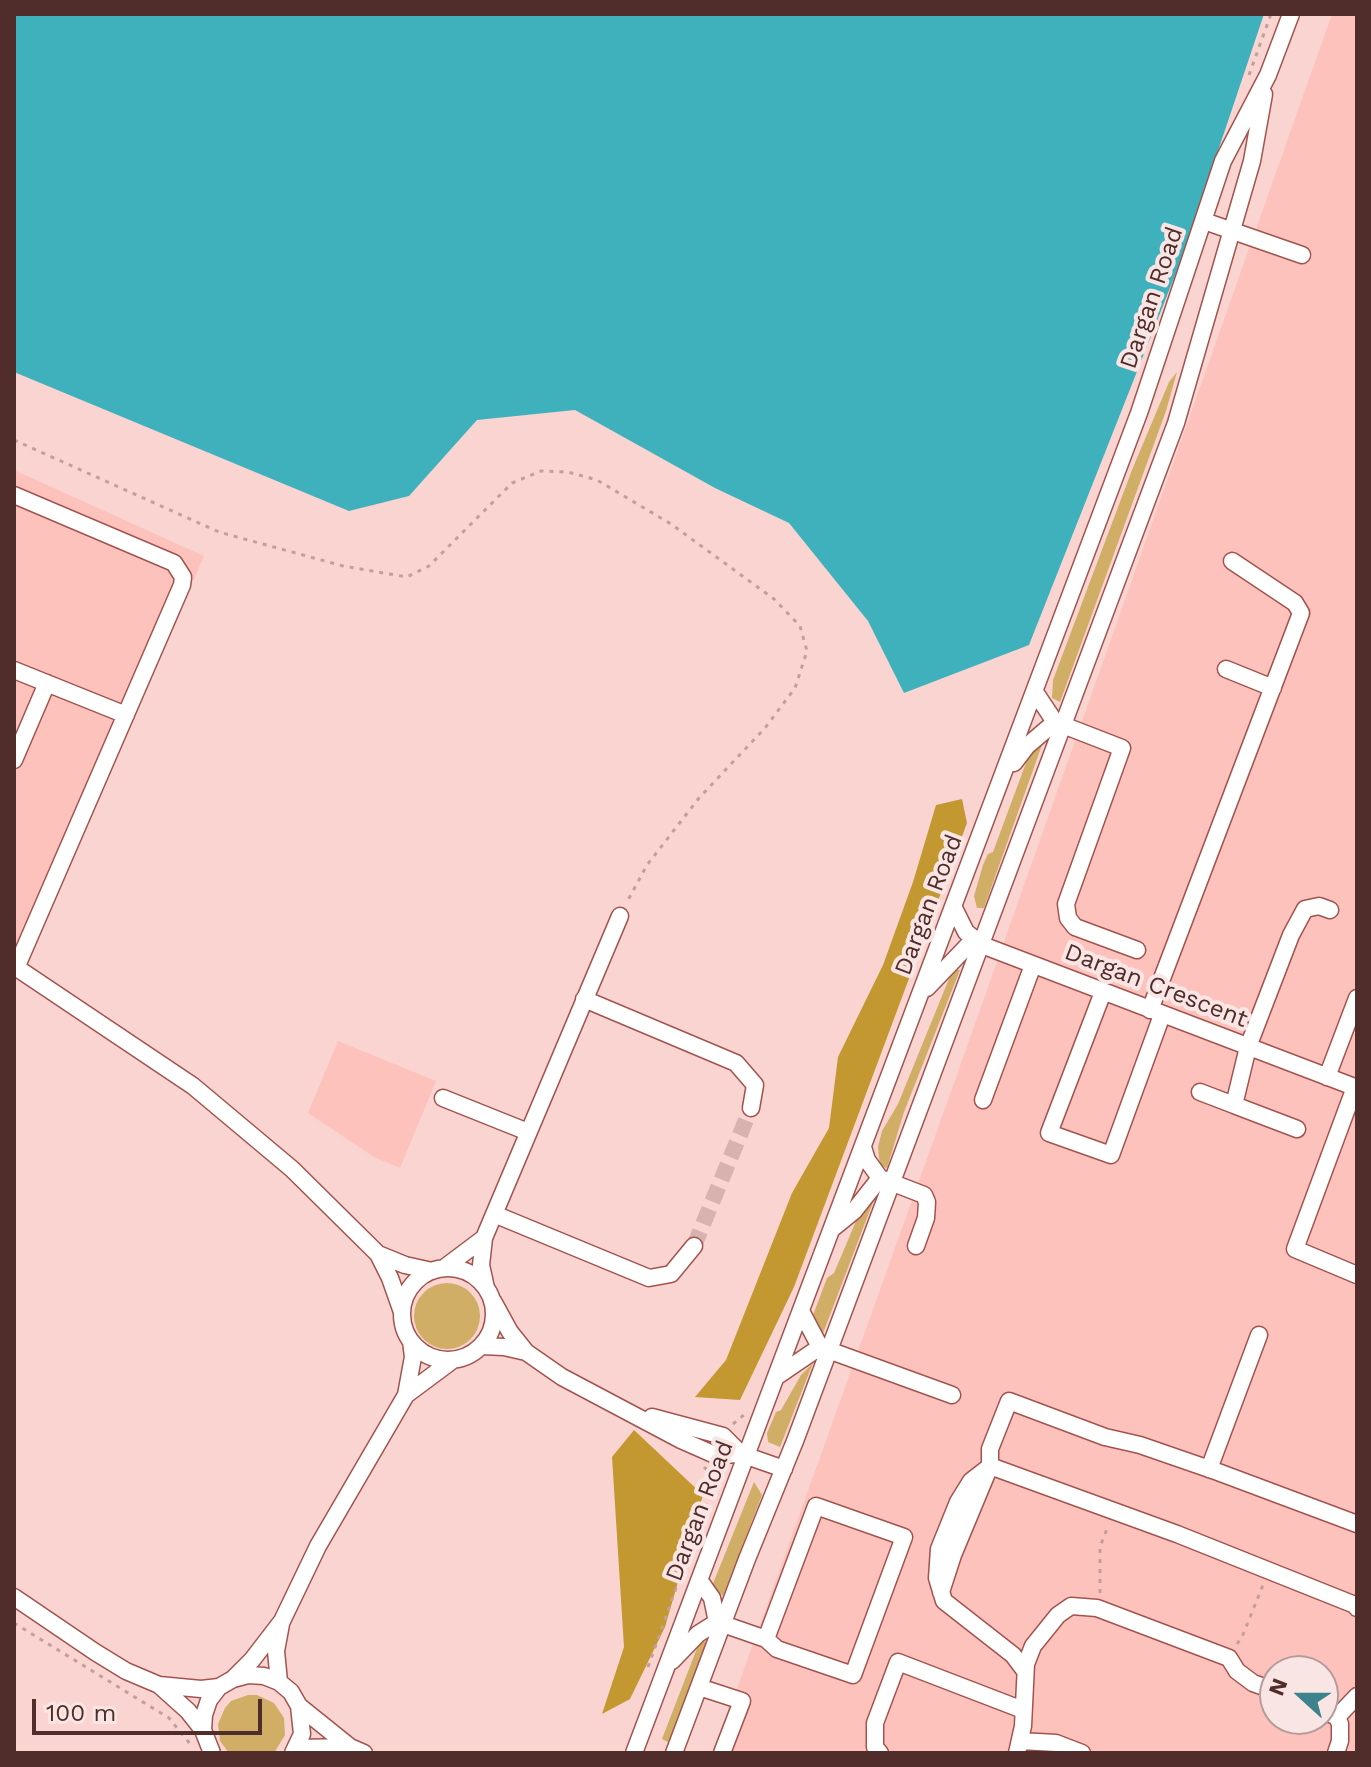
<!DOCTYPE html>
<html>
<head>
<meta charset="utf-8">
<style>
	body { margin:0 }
	#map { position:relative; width:1371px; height:1767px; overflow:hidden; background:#f9d4d0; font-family:"Work Sans",sans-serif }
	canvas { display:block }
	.frame { position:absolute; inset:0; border:16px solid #502c2a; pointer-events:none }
	.north { position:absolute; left:1259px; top:1655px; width:80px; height:80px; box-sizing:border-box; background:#f9e6e4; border:2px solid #b59c9a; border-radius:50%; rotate:291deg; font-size:22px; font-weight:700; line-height:32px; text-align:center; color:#502c2a }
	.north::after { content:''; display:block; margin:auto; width:28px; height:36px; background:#3c838b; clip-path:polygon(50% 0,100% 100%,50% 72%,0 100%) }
	.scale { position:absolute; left:32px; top:1699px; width:230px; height:36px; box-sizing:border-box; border:4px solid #502c2a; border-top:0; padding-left:10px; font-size:24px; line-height:28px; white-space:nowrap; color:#502c2a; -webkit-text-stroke:6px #f9e6e4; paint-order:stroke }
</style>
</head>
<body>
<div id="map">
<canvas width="1371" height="1767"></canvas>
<div class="frame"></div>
<div class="north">N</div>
<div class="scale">100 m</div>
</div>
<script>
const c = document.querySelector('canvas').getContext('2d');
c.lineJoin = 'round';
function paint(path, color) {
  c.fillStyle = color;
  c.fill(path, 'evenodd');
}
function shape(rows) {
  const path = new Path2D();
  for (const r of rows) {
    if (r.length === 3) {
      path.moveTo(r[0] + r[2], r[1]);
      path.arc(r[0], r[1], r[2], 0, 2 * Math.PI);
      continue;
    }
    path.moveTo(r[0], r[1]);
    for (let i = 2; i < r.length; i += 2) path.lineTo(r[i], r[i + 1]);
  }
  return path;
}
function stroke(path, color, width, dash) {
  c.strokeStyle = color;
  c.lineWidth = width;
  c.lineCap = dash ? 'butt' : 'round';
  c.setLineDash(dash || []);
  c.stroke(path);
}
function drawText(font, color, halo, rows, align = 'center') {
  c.font = font + ' "Work Sans",sans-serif';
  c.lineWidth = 8;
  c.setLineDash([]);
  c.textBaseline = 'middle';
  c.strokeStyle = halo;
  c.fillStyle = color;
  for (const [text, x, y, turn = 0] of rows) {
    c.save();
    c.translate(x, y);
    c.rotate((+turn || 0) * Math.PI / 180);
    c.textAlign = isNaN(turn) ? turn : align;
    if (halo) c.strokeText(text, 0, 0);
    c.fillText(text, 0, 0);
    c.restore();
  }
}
paint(shape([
	[1332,14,1357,14,1357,1753,714,1753,953,1086],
	[1275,1671,1323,1671,1323,1719,1275,1719],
	[14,470,204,556,30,958,14,947],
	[338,1041,436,1081,400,1168,374,1157,308,1113]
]), '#fec2bc');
paint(shape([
	[1177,372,1166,411,1060,702,1052,698,1053,680,1132,470,1169,382],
	[1043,742,984,908,977,908,974,896,983,865,988,854,993,852,1033,744],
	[953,969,960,970,904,1112,887,1168,880,1166,878,1147,882,1131,898,1104],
	[875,1197,822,1336,812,1318,827,1278,834,1273,862,1207],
	[447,1316,33],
	[813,1363,780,1447,768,1442,767,1433,776,1412,781,1410,801,1375],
	[754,1482,762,1495,723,1596,712,1586],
	[707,1641,670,1743,662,1739,699,1643],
	[248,1695,257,1695,274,1703,284,1718,285,1735,274,1753,229,1753,220,1741,218,1724,225,1708,231,1701]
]), '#d0ae66');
paint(shape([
	[962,799,967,823,794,1287,740,1400,695,1397,726,1360,792,1193,829,1128,838,1057,883,965,913,882,936,805],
	[634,1430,703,1495,665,1627,630,1699,602,1714,624,1647,612,1457]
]), '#c39831');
paint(shape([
	[14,14,1264,14,1183,255,1029,645,904,693,868,621,789,523,715,488,575,410,477,420,409,496,349,511,14,372]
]), '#3fb1bc');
stroke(shape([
	[694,1246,751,1108]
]), '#d7b2af', 16, [16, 8]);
const minor = shape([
	[1204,221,1302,255],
	[14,495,174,563,183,577,182,585,16,968],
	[1226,669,1273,688],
	[14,670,126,715],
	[1035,692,1055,722,1122,748,1066,904,1068,918,1075,927,1137,950],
	[14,760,47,683],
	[1014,763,1027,746,1055,722],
	[954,908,966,932,982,945,1357,1088],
	[14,966,193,1086,292,1169,378,1254,390,1278,402,1312],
	[927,988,973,940],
	[1103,992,1049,1133,1111,1155,1162,1015],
	[584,999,736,1063,755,1085,751,1108],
	[1150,1010,1301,613,1295,603,1232,561],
	[1327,1077,1357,998],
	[1355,1087,1295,1249,1357,1275],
	[1200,1092,1234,1105],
	[443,1098,528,1132],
	[983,1100,1033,965],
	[1297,1129,1234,1105,1248,1047,1291,935,1305,909,1319,906,1330,910],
	[863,1147,867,1160,880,1178,924,1195,927,1202,926,1218,916,1246],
	[494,1214,649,1278,671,1274,694,1246],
	[833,1228,854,1211,880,1178],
	[378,1254,405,1265,432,1271],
	[444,1268,484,1238],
	[448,1314,46],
	[486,1288,481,1265,484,1238,620,916],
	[493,1301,510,1332,526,1352,562,1377,681,1440,715,1455,741,1454,784,1469],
	[801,1311,820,1347,952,1395],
	[481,1346,504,1347,526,1352],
	[776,1377,820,1347],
	[406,1395,453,1360],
	[652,1417,723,1436,741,1454],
	[990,1466,1177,1534,1355,1605,1357,1608],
	[989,1467,971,1481,958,1502,939,1549,937,1578,944,1601,1013,1655,1025,1671],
	[1209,1469,1259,1335],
	[700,1581,712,1598,717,1622],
	[941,1592,953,1555,990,1466,990,1449,1009,1401,1105,1437,1140,1445,1218,1472,1357,1524],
	[14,1597,95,1652,126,1671,159,1685,188,1711,203,1730],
	[672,1661,698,1634,717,1622,766,1639,777,1649,853,1675,904,1537,816,1506,766,1639],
	[233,1679,252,1660,282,1621,318,1546,406,1395,413,1357,411,1341],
	[279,1682,276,1651,281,1624],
	[159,1685,201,1689,219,1687],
	[699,1687,742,1701,722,1753],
	[299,1706,350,1747,364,1753],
	[1323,1711,1337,1717,1340,1724,1340,1741,1336,1753],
	[1337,1717,1357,1696],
	[1020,1741,1056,1743,1082,1753],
	[297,1748,350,1747],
	[212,1753,203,1730,204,1715,209,1700,219,1687,233,1679,248,1675,264,1676,279,1682,291,1692,299,1706,302,1734,293,1753],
	[634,1753,1139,413,1223,161,1268,75,1291,14],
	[674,1753,747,1559,795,1441,1176,423,1252,161,1264,94],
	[880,1753,875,1747,875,1723,898,1662,1023,1710],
	[1017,1753,1023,1726,1026,1664,1033,1646,1058,1615,1071,1606,1097,1608,1229,1658,1237,1671,1253,1683,1275,1691]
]);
stroke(minor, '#a3534e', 19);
stroke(shape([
	[1249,75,1271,14],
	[14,440,219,532,343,566,407,577,429,566,512,483,541,471,568,472,597,480,671,524,774,599,800,626,807,651,795,688,765,728,699,798,647,865,627,902],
	[733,1424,745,1414],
	[1100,1593,1100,1547,1108,1526],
	[14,1623,169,1718,191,1745],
	[1237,1644,1242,1637,1263,1585],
	[648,1667,709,1495,711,1474,704,1467]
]), '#c39f9b', 3, [4, 6]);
stroke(minor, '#fff', 16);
drawText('24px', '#502c2a', '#f9e6e4', [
	["Dargan Road",1152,298,-71],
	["Dargan Road",929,905,-69],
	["Dargan Crescent",1156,986,21],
	["Dargan Road",700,1511,-69]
]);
</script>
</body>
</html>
